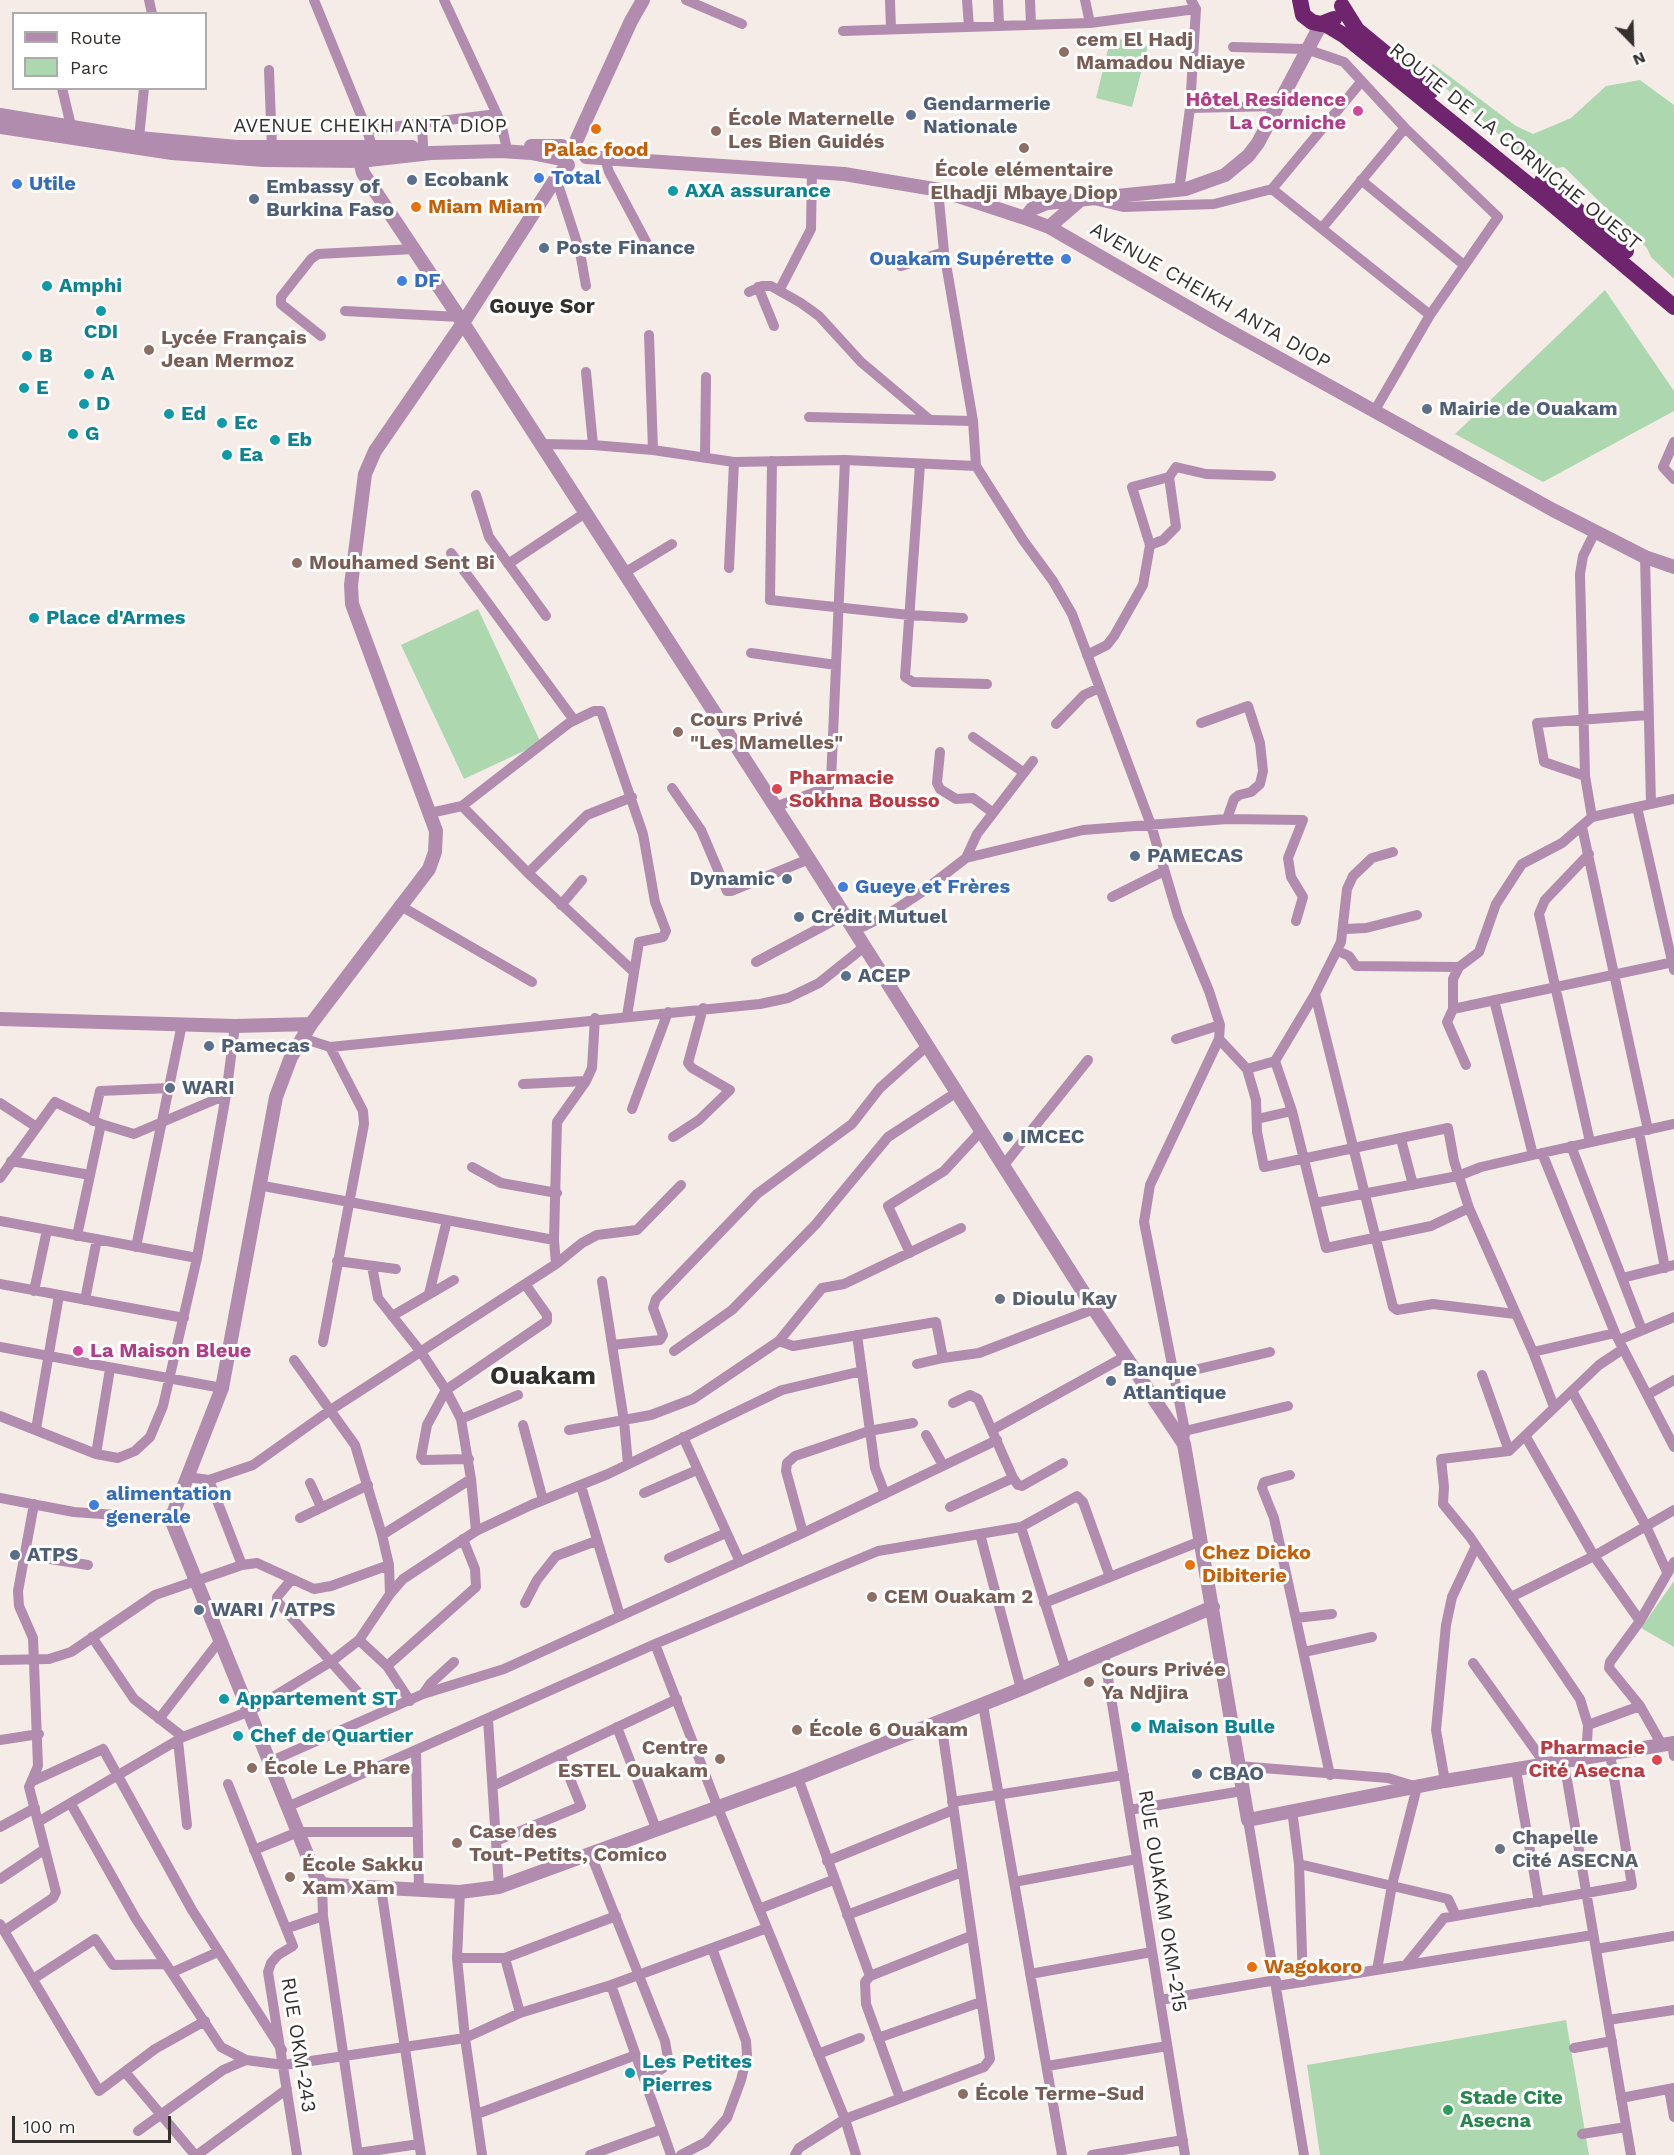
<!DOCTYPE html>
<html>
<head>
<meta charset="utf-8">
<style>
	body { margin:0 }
	#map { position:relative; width:1674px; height:2155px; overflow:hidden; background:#f6ece7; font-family:"Work Sans",sans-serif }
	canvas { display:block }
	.legend { position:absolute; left:12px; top:12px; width:195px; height:78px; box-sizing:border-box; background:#fff; border:2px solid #aeacab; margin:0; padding:8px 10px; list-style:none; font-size:18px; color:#34302e }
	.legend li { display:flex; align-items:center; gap:12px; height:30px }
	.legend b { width:30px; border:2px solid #aeacab }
	.north { position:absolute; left:1602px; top:12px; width:60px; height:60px; -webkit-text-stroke:4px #fff; paint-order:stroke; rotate:157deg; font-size:16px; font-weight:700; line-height:24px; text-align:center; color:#34302e }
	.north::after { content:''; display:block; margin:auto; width:21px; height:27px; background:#34302e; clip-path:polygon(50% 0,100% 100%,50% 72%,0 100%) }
	.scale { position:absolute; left:12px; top:2116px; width:159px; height:27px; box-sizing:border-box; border:3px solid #34302e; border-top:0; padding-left:8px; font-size:18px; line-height:21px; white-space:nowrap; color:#34302e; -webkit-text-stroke:4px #fff; paint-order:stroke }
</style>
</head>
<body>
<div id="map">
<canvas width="1674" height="2155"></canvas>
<ul class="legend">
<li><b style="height:8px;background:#b18caf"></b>Route</li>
<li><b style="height:16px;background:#add8af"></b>Parc</li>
</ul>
<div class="north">N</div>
<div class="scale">100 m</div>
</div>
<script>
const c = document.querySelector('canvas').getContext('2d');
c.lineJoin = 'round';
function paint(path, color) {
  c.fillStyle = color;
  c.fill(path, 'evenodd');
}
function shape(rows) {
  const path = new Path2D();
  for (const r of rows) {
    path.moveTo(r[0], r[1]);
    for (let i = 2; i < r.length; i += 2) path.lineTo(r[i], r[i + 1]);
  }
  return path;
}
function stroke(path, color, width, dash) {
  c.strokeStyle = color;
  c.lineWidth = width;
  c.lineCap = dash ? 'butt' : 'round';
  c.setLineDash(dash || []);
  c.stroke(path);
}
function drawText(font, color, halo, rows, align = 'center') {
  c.font = font + ' "Work Sans",sans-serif';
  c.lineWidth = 6;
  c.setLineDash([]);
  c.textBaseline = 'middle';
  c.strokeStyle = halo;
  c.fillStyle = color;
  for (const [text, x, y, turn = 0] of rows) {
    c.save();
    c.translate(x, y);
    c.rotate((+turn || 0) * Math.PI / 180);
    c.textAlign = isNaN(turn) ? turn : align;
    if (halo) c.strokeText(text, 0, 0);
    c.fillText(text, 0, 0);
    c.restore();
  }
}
paint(shape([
	[1111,37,1148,46,1132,107,1096,98],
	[1433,64,1516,126,1533,134,1571,118,1606,86,1640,80,1674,105,1674,279,1651,257,1647,248,1564,167,1540,170,1427,72],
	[1605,290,1674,391,1674,411,1543,482,1455,434],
	[478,609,541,743,464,779,401,645],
	[1674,1581,1674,1647,1641,1628],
	[1566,2020,1589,2155,1320,2155,1307,2065]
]), '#add8af');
stroke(shape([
	[149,0,152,14],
	[314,0,367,130,370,140,365,153],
	[444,0,501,123,506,145],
	[686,0,742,24],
	[890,0,891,29],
	[967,0,969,27],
	[998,0,999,26],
	[1030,0,1031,25],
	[1085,0,1090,23],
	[843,31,1090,23,1196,9],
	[1233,47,1306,49,1344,62,1405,128,1498,217,1430,315,1375,410],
	[269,70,272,148],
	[62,88,71,126],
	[1190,108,1278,106],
	[422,123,423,146],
	[367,130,497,114],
	[139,138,144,88],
	[605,158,609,172,650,249],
	[556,178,580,252,586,286],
	[1361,180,1464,265],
	[1272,189,1430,315],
	[938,190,944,252,973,421,976,466,1023,540,1053,581,1072,614,1151,825,1178,916,1209,991,1220,1025,1219,1039,1150,1185,1144,1222,1185,1431,1184,1444],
	[1179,191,1190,108,1196,9,1191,0],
	[1094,200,1123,207,1214,204,1272,189,1361,82],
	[1322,228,1405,128],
	[901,266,944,252],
	[758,287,774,326],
	[780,289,811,229,812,170],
	[749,292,762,286,771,286,801,303,819,316,861,362,930,420],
	[345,311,460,317],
	[649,335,653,450],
	[321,336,281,304,281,297,311,259,318,254,414,249],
	[586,372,593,445],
	[809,417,973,421],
	[1674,442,1663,467,1674,479],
	[541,444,593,445,653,450,734,462,845,460,976,466],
	[705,457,706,377],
	[772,461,770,600,909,615,963,618],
	[920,464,905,677,913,682,987,684],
	[476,495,489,537,546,616],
	[1150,545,1132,487,1169,477],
	[451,553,574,720],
	[1645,557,1651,804],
	[508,564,585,513],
	[729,568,734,462],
	[624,573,672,544],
	[751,653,836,665],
	[1087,655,1107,645,1114,636,1143,585,1150,545,1163,540,1176,527,1169,477,1176,467,1206,474,1271,476],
	[1201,723,1248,706,1260,743,1263,771,1260,784,1251,792,1239,795,1234,799,1227,819],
	[1056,724,1084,695,1099,688],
	[973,737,1023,772],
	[940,752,937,783,940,789,956,799,973,798,992,812],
	[1585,776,1544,762,1537,723,1648,715],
	[672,788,701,830,727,891,731,891,809,859],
	[462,806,569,723,594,711,601,711,643,834,655,902,666,931,663,937,639,942,627,1016],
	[775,807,829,787,831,781,845,460],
	[1637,807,1674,970],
	[430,813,462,806,528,873,634,972],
	[1592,817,1585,776,1580,574,1583,556,1595,532],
	[1582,827,1648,1130],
	[1589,854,1545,900,1539,914,1590,1142],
	[966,858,1083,830,1227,819,1303,820,1288,858,1291,877,1303,897,1296,921],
	[528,873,587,815,632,797],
	[1112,897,1164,871],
	[399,905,532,982],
	[561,905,582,880],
	[1345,929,1366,928,1417,915],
	[854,931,887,915,922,892,966,858,977,834,1033,761],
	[1338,951,1349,956,1356,966,1459,967],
	[756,962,844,915],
	[1315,994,1393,1307,1397,1310,1433,1304,1515,1314],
	[1494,1000,1533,1155],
	[1453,1009,1674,962],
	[302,1038,330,1047,760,1004,788,998,819,983,864,947],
	[1176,1039,1220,1025],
	[1219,1039,1247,1069,1256,1100,1257,1132,1264,1167,1448,1128,1454,1161,1469,1208,1533,1352,1554,1407],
	[1275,1061,1292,1111,1326,1248,1431,1226,1469,1208],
	[1466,1065,1447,1022,1453,1009,1453,979,1459,967,1479,952,1496,904,1522,864,1562,843,1592,817,1674,799],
	[1247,1069,1275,1061,1315,994,1341,942,1347,889,1353,876,1372,858,1393,852],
	[523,1084,586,1081],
	[0,1103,35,1126],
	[632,1109,668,1012],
	[1257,1119,1292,1111],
	[93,1121,100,1091,170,1088],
	[1639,1132,1665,1268],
	[673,1137,699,1120,730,1090,692,1068,688,1063,703,1008],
	[1401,1139,1413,1185],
	[1571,1146,1642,1330],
	[1542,1153,1615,1333,1674,1447],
	[11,1161,90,1175],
	[1003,1166,1088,1060],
	[472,1167,501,1183,557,1193],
	[0,1178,55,1102,101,1124,134,1134,226,1095],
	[258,1185,554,1240],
	[1315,1203,1458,1176,1481,1167,1533,1155,1674,1124],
	[0,1221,197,1258],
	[77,1236,101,1124],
	[136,1247,182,1024],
	[910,1253,888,1206,944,1171,981,1131],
	[337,1261,396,1269],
	[556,1264,554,1240,557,1122,586,1081,592,1068,595,1018],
	[372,1266,378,1298,421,1352,446,1390,461,1419,471,1479,476,1531],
	[1622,1278,1674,1265],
	[602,1281,624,1421,628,1464],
	[0,1284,184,1318],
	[34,1291,47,1230],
	[429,1294,447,1220],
	[85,1300,97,1239],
	[392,1316,454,1280],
	[857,1335,875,1468,885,1494],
	[1619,1340,1674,1317],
	[779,1341,793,1346,936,1322,943,1358,979,1353,1094,1309],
	[323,1342,364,1124,363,1111,330,1047],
	[612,1345,660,1340,663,1335,653,1308,656,1299,757,1194,852,1124,880,1088,927,1046],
	[0,1347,222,1388],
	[674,1351,732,1310,816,1224,888,1137,957,1092],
	[1533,1352,1615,1333],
	[294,1360,355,1445,382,1535,389,1565,390,1594],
	[917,1364,943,1358],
	[1173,1375,1270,1352],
	[1482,1375,1509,1451],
	[1572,1391,1646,1526,1667,1572],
	[1647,1395,1674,1380],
	[953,1403,970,1395,978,1399,1013,1478,1018,1485,1022,1486,1063,1463],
	[0,1416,96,1454,118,1458,135,1451,150,1437,163,1406,197,1258,226,1095,235,1026],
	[461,1419,518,1395],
	[523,1425,543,1500],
	[36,1429,59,1295],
	[569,1430,651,1415,693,1399,779,1341,822,1288,844,1284,961,1228],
	[992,1430,1126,1356],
	[1185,1431,1288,1406],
	[926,1435,943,1465],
	[683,1437,740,1562],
	[1526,1437,1594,1556,1640,1621],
	[96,1454,110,1369],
	[469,1459,423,1460,421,1457,427,1425,446,1390,547,1321,547,1315,525,1284],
	[1290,1475,1264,1482,1262,1488,1274,1518,1330,1775],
	[187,1477,209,1480,242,1565],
	[209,1480,253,1465,329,1411,556,1264,582,1243,597,1235,637,1230,681,1185],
	[310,1483,321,1507],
	[581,1486,620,1616],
	[644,1493,697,1470],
	[0,1498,74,1512,171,1519],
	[950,1507,1013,1478],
	[300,1518,368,1485],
	[1021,1527,1066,1670],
	[803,1533,786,1471,787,1463,795,1456,869,1431,913,1423],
	[980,1534,1021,1689],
	[382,1535,471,1479],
	[25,1555,88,1565],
	[669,1558,726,1533],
	[292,1579,277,1597,277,1601,363,1698],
	[1511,1597,1594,1556,1674,1510],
	[525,1603,537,1580,556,1556,596,1541],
	[1044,1603,1201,1541],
	[1296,1618,1332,1614],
	[92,1637,134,1699,183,1737],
	[359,1640,387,1666,410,1701],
	[655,1644,718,1808,845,2119,856,2155],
	[1304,1652,1372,1637],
	[1104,1654,1185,2155],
	[0,1660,49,1659,71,1652,155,1595,242,1565,257,1563,314,1589,331,1586,389,1565],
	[1473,1663,1546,1765],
	[387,1666,476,1587,475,1569,463,1539],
	[423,1694,430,1684,454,1662],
	[983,1705,1062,2155],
	[159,1719,221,1639],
	[488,1719,499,1887],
	[1588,1725,1640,1706],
	[617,1727,657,1831],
	[0,1740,39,1734],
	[178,1741,187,1825],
	[1672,1743,1674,1756],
	[1662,1745,1640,1706,1609,1668,1610,1662,1640,1621,1674,1562],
	[416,1750,419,1890],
	[1586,1758,1588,1725,1580,1699,1470,1537,1443,1504,1444,1487,1441,1459,1509,1451,1599,1365,1623,1349],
	[269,1762,423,1694,504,1669,803,1533,997,1440],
	[1564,1762,1631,2155],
	[1238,1766,1388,1778,1417,1787,1392,1885,1377,1970],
	[1516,1770,1539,1902],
	[798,1778,870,1976],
	[33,1781,103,1749,192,1910,282,2050],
	[1445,1781,1436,1730,1446,1625,1452,1597,1476,1546],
	[228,1784,293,1946,278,1955,271,1963,268,1972,297,2155],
	[493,1786,677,1699],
	[952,1802,1124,1775],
	[71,1804,136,1919,221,2047,246,2060,223,2070,138,2131],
	[287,1807,655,1644,878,1551,1021,1527,1077,1496,1083,1502,1110,1577],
	[1129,1810,1242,1791],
	[1292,1810,1299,1864,1303,1982],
	[1248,1820,1304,2155],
	[38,1822,183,1737,250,1711,332,1661,359,1640,390,1594,403,1579,476,1531,531,1505,608,1474,782,1390,862,1371],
	[0,1827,35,1808],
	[496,1841,581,1806,560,1754],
	[254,1850,298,1832,418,1832],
	[591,1855,665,2041,668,2058,663,2068,645,2080],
	[827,1861,953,1810],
	[1299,1864,1448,1899,1456,1916],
	[0,1879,45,1849],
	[1014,1882,1137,1859],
	[322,1884,323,1916,358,2155],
	[381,1888,421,2155],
	[460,1892,457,1958,465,2038,482,2155],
	[759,1909,833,1880],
	[847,1915,962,1872],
	[0,1924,99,2091,155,2049,205,2021],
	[288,1928,323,1916],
	[4,1931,53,1898,56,1892,29,1787,38,1766,33,1638,19,1606,18,1591,34,1504],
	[1596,1949,1674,1936],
	[457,1958,505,1958,616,1916],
	[505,1958,520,2013],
	[1406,1965,1444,1918,1632,1885,1610,1754],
	[173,1972,218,1952],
	[1030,1974,1152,1952],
	[33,1979,95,1939,113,1965,165,1964],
	[611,1985,671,2155],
	[1277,1986,1593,1935],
	[1160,2000,1276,1980],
	[1608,2020,1674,2010],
	[878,2038,981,2002],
	[1574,2048,1612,2041],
	[818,2054,860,2038],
	[246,2060,284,2065,465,2038,520,2013,611,1985,767,1928],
	[1047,2066,1167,2046],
	[125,2072,195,2155],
	[1669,2089,1674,2117],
	[900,2098,866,2004,865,1982,870,1976,971,1936],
	[1621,2098,1674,2088],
	[477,2114,636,2055],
	[1582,2134,1626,2127],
	[358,2153,419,2144],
	[197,2155,287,2089],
	[590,2155,662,2129],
	[681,2155,706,2142,727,2118,741,2080,747,2055,746,2041,712,1948],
	[795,2155,799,2148,845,2119,984,2067,990,2059,941,1722],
	[1092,2155,1183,2140]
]), '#b18caf', 10);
stroke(shape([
	[0,115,139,138,237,147,412,147],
	[0,127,172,153,264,160,360,161,431,153,501,151,531,153,561,159],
	[577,139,631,21,643,0],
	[531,146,562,146],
	[586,157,844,174,940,190,1025,218,1049,227,1219,325,1553,510,1645,557,1674,567],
	[360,161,363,173,463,323,809,859,1094,1309,1184,1444,1248,1820,1445,1781,1674,1743],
	[568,165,556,178,463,323,375,451,365,474,351,585,352,604,436,831,435,852,429,869,311,1024,291,1057,276,1097,222,1388,171,1519,315,1874,322,1884,331,1885,460,1892,499,1887,798,1778,1021,1689,1213,1607],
	[1025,218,1032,209,1047,203,1186,189,1225,175,1248,156,1258,143,1321,24],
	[1049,227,1078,202],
	[0,1019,235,1026,311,1024]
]), '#b18caf', 14);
stroke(shape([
	[1300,0,1303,15,1312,22,1321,24,1334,19],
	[1342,6,1357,30,1431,91],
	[1325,24,1345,36,1545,198,1674,307],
	[1542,181,1626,251]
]), '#6e256e', 16);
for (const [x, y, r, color] of [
	[1064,52,6,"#8d6e63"],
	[1358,111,6,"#d1479c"],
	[911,115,6,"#5c6f8a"],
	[596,129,6,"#e8710a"],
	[716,131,6,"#8d6e63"],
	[1024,148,6,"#8d6e63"],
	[539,178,6,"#3f7fe0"],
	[412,180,6,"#5c6f8a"],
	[17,184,6,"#3f7fe0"],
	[673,191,6,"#0f9aa8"],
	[254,199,6,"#5c6f8a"],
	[416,207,6,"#e8710a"],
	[544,248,6,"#5c6f8a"],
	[1066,259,6,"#3f7fe0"],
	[402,281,6,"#3f7fe0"],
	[47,286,6,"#0f9aa8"],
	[101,311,6,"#0f9aa8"],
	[149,350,6,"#8d6e63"],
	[27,356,6,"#0f9aa8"],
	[89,374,6,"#0f9aa8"],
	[24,388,6,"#0f9aa8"],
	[84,404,6,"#0f9aa8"],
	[1427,409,6,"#5c6f8a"],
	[169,414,6,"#0f9aa8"],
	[222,423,6,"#0f9aa8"],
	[73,434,6,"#0f9aa8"],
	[275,440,6,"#0f9aa8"],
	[227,455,6,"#0f9aa8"],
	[297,563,6,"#8d6e63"],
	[34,618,6,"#0f9aa8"],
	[678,732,6,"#8d6e63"],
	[777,789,6,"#e0444e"],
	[1135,856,6,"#5c6f8a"],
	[787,879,6,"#5c6f8a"],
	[843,887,6,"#3f7fe0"],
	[799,917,6,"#5c6f8a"],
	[846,976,6,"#5c6f8a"],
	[209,1046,6,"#5c6f8a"],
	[170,1088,6,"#5c6f8a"],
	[1008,1137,6,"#5c6f8a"],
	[1000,1299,6,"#6b7280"],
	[78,1351,6,"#d1479c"],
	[1111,1381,6,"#5c6f8a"],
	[94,1505,6,"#3f7fe0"],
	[15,1555,6,"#5c6f8a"],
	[1190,1565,6,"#e8710a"],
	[872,1597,6,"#8d6e63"],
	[199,1610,6,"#5c6f8a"],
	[1089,1682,6,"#8d6e63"],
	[224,1699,6,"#0f9aa8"],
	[1136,1727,6,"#0f9aa8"],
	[797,1730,6,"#8d6e63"],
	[238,1736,6,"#0f9aa8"],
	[720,1759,6,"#8d6e63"],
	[1657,1760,6,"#e0444e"],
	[252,1768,6,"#8d6e63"],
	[1197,1774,6,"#5c6f8a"],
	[457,1843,6,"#8d6e63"],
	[1500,1849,6,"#6b7280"],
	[290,1877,6,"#8d6e63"],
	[1252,1967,6,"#e8710a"],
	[630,2073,6,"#0f9aa8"],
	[963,2094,6,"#8d6e63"],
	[1448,2110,6,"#2e9e5b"]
]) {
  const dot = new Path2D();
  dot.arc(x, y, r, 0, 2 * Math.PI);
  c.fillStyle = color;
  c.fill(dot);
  stroke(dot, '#fff', 2);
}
drawText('bold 20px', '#785e54', '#fff', [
	["cem El Hadj",1076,40],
	["Mamadou Ndiaye",1076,63],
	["École Maternelle",728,119],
	["Les Bien Guidés",728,142],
	["École elémentaire",1024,170,"center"],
	["Elhadji Mbaye Diop",1024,193,"center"],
	["Lycée Français",161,338],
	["Jean Mermoz",161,361],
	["Mouhamed Sent Bi",309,563],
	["Cours Privé",690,720],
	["\"Les Mamelles\"",690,743],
	["CEM Ouakam 2",884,1597],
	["Cours Privée",1101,1670],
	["Ya Ndjira",1101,1693],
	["École 6 Ouakam",809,1730],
	["Centre",708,1748,"right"],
	["ESTEL Ouakam",708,1771,"right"],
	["École Le Phare",264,1768],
	["Case des",469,1832],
	["Tout-Petits, Comico",469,1855],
	["École Sakku",302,1865],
	["Xam Xam",302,1888],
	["École Terme-Sud",975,2094]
], 'left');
drawText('bold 20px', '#b23c85', '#fff', [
	["Hôtel Residence",1346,100],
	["La Corniche",1346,123],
	["La Maison Bleue",90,1351,"left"]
], 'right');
drawText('bold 20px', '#4e5e75', '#fff', [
	["Gendarmerie",923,104],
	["Nationale",923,127],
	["Ecobank",424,180],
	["Embassy of",266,187],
	["Burkina Faso",266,210],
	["Poste Finance",556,248],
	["Mairie de Ouakam",1439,409],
	["PAMECAS",1147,856],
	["Dynamic",775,879,"right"],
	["Crédit Mutuel",811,917],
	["ACEP",858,976],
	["Pamecas",221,1046],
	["WARI",182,1088],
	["IMCEC",1020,1137],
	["Banque",1123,1370],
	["Atlantique",1123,1393],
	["ATPS",27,1555],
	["WARI / ATPS",211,1610],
	["CBAO",1209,1774]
], 'left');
drawText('20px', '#34302e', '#fff', [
	["AVENUE CHEIKH ANTA DIOP",370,126],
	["ROUTE DE LA CORNICHE OUEST",1515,147,39],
	["AVENUE CHEIKH ANTA DIOP",1210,296,30],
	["RUE OUAKAM OKM-215",1162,1901,81],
	["RUE OKM-243",298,2045,81]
]);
drawText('bold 20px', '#c56008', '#fff', [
	["Palac food",596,150,"center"],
	["Miam Miam",428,207],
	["Chez Dicko",1202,1553],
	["Dibiterie",1202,1576],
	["Wagokoro",1264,1967]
], 'left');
drawText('bold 20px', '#366cbe', '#fff', [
	["Total",551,178],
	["Utile",29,184],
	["Ouakam Supérette",1054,259,"right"],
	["DF",414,281],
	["Gueye et Frères",855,887],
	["alimentation",106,1494],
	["generale",106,1517]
], 'left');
drawText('bold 20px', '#0d838f', '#fff', [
	["AXA assurance",685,191],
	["Amphi",59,286],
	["CDI",101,332,"center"],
	["B",39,356],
	["A",101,374],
	["E",36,388],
	["D",96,404],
	["Ed",181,414],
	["Ec",234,423],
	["G",85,434],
	["Eb",287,440],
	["Ea",239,455],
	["Place d'Armes",46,618],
	["Appartement ST",236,1699],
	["Maison Bulle",1148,1727],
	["Chef de Quartier",250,1736],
	["Les Petites",642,2062],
	["Pierres",642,2085]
], 'left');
drawText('bold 20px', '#be3a42', '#fff', [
	["Pharmacie",789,778],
	["Sokhna Bousso",789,801],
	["Pharmacie",1645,1748,"right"],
	["Cité Asecna",1645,1771,"right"]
], 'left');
drawText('bold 20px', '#5b616d', '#fff', [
	["Dioulu Kay",1012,1299],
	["Chapelle",1512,1838],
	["Cité ASECNA",1512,1861]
], 'left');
drawText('bold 20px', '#27864d', '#fff', [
	["Stade Cite",1460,2098],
	["Asecna",1460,2121]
], 'left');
drawText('bold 21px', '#34302e', '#fff', [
	["Gouye Sor",542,307]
]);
drawText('bold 26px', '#34302e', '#fff', [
	["Ouakam",543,1376]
]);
</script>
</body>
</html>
